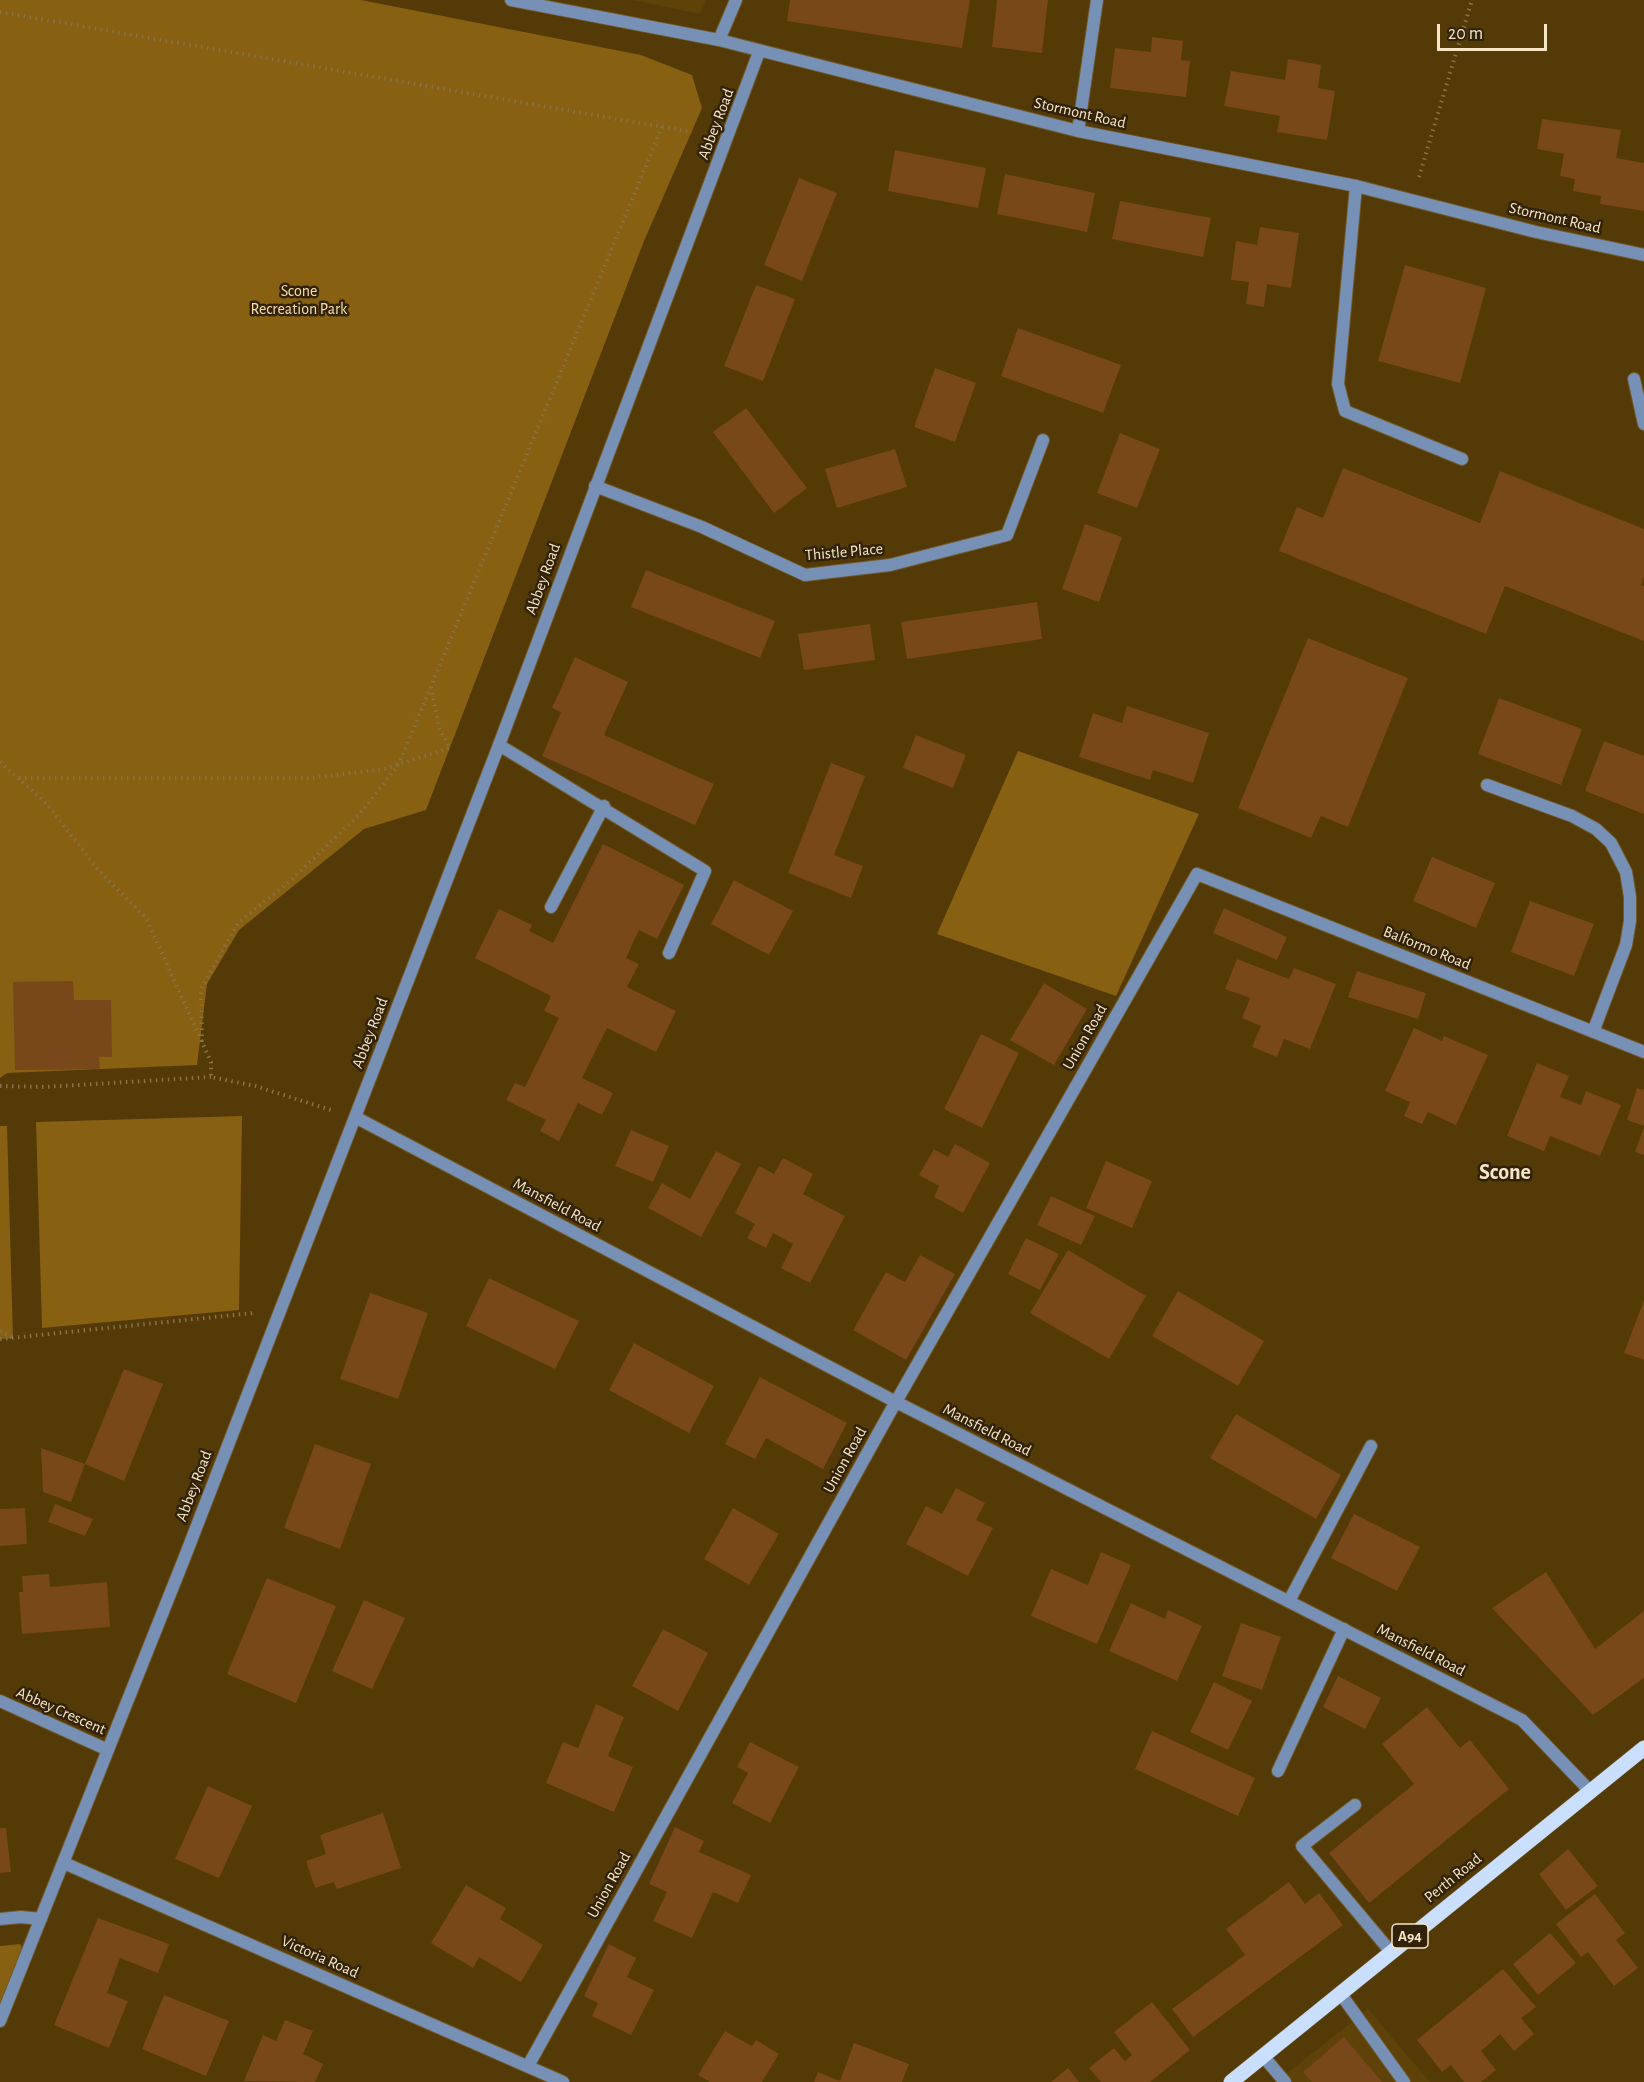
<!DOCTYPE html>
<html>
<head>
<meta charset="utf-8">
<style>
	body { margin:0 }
	#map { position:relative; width:1644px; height:2082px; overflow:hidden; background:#533a07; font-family:"Alegreya Sans",sans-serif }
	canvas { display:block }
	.scale { position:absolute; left:1437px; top:24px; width:110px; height:27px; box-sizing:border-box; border:3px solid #f8e5c7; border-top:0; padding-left:8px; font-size:18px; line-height:21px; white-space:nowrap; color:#f8e5c7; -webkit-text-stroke:4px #312309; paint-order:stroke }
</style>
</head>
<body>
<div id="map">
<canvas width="1644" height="2082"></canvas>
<div class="scale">20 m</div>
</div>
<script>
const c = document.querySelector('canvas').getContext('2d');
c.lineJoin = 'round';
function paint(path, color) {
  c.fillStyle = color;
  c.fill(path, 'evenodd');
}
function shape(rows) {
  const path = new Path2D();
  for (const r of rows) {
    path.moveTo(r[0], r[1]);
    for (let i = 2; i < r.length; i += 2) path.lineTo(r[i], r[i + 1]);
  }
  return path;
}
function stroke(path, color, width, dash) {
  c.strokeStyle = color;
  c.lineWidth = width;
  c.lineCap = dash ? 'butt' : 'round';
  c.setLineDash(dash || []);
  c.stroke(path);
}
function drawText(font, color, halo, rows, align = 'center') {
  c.font = font + ' "Alegreya Sans",sans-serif';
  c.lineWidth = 5;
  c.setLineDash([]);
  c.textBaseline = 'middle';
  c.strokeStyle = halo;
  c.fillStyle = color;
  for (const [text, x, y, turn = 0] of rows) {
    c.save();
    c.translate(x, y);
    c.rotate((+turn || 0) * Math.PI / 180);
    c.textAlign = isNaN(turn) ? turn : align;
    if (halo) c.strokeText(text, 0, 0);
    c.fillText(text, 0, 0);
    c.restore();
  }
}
paint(shape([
	[632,0,706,0,700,14],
	[1368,2009,1430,2082,1276,2082]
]), '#5f4207');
paint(shape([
	[0,0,361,0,641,55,692,75,702,108,644,241,426,810,364,829,239,930,207,984,197,1065,7,1073,0,1078],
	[1018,751,1199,814,1116,996,937,934],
	[242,1116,239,1310,42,1328,36,1122],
	[0,1126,7,1126,13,1338,0,1339],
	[20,1944,26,1955,0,2018,0,1946]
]), '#876011');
paint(shape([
	[790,0,970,0,962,48,787,21],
	[997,0,1048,0,1042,53,992,47],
	[1152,37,1183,41,1181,60,1190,61,1186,97,1110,88,1115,48,1151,52],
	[1288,59,1321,65,1318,88,1335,91,1327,140,1277,132,1280,116,1224,106,1231,71,1285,80],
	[1542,119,1621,130,1616,158,1644,163,1644,211,1600,204,1601,196,1573,191,1575,179,1560,176,1564,154,1537,149],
	[895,150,986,168,978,208,888,191],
	[1005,174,1095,193,1087,232,997,214],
	[799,178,837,193,802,281,764,265],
	[1120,201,1211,218,1203,257,1112,239],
	[1260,227,1299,233,1291,288,1267,284,1264,307,1246,304,1249,282,1231,280,1236,241,1257,245],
	[1405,265,1486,288,1460,383,1378,361],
	[756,285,795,299,763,381,724,366],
	[1018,328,1121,365,1103,413,1001,376],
	[935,368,976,383,955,442,914,427],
	[746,408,807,488,774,513,713,432],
	[1120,433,1160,449,1137,508,1097,493],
	[895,449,907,487,837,508,825,469],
	[1343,468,1480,523,1500,471,1644,529,1644,577,1641,585,1644,586,1644,641,1505,586,1486,634,1279,551,1297,507,1323,518],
	[1085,524,1122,537,1099,602,1062,589],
	[646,570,775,621,760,658,631,607],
	[1037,602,1042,639,907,659,901,622],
	[870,624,875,660,804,670,798,634],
	[1308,638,1408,678,1348,827,1321,816,1311,838,1238,808],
	[575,657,628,682,604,735,714,784,695,825,542,756,561,712,552,708],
	[1499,698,1582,729,1561,785,1478,754],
	[1127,706,1209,733,1193,783,1153,770,1150,780,1079,757,1093,713,1122,723],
	[916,735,966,755,953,788,903,768],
	[1604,741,1644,756,1644,814,1585,791],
	[831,763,865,776,834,855,863,866,851,898,788,873],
	[603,844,684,885,657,939,639,930,626,958,639,964,627,987,676,1011,656,1052,607,1028,582,1078,613,1093,602,1115,578,1103,559,1141,540,1131,546,1120,506,1100,515,1083,525,1087,559,1018,544,1011,551,996,475,958,499,909,532,925,529,931,553,943],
	[1432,857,1495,883,1476,928,1413,901],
	[734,880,793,911,769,955,711,924],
	[1530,901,1594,924,1574,976,1511,952],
	[1224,908,1287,937,1277,960,1213,933],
	[1237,959,1289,979,1294,968,1336,984,1310,1049,1284,1039,1277,1057,1252,1047,1261,1026,1242,1018,1250,998,1225,989],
	[1357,971,1426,993,1418,1019,1348,997],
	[73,981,74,1000,111,1000,112,1057,99,1057,100,1069,15,1070,13,982],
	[1044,983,1087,1009,1054,1065,1010,1040],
	[1414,1028,1442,1041,1444,1036,1488,1055,1456,1125,1428,1112,1422,1124,1404,1116,1410,1102,1385,1091],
	[981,1034,1019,1053,982,1128,944,1109],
	[1537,1063,1569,1076,1560,1097,1581,1105,1586,1091,1621,1105,1600,1156,1550,1136,1544,1151,1507,1136],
	[1637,1088,1644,1090,1644,1126,1627,1120],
	[1644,1127,1644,1155,1635,1152],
	[631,1130,669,1146,653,1182,615,1166],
	[955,1144,990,1163,963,1213,934,1197,939,1186,919,1175,934,1149,948,1157],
	[716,1151,741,1164,701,1237,648,1208,662,1183,690,1199],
	[783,1158,813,1174,803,1194,845,1216,810,1283,781,1268,793,1244,773,1233,766,1248,747,1238,755,1224,735,1213,759,1166,774,1174],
	[1106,1161,1152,1181,1132,1228,1086,1208],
	[1051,1196,1095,1216,1081,1245,1037,1225],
	[1026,1238,1059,1254,1040,1290,1008,1274],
	[1068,1250,1146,1296,1109,1359,1030,1313],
	[920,1255,955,1274,906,1360,853,1330,886,1272,905,1282],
	[489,1278,579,1321,555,1369,466,1326],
	[1178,1291,1264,1341,1238,1386,1152,1336],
	[370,1293,428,1313,398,1399,340,1379],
	[1644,1300,1644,1360,1624,1353],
	[634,1343,714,1386,689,1433,609,1390],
	[124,1369,163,1384,124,1481,85,1464],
	[760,1377,847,1423,823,1469,766,1438,755,1459,725,1444],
	[1236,1414,1341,1475,1316,1519,1210,1458],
	[315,1444,371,1464,340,1549,284,1528],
	[41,1448,85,1464,71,1502,43,1492],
	[956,1488,985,1503,976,1520,993,1528,968,1576,906,1544,926,1506,942,1514],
	[55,1504,93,1519,85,1536,48,1522],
	[25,1508,27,1544,0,1546,0,1509],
	[733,1508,779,1534,749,1585,704,1559],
	[1354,1514,1420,1547,1397,1591,1331,1558],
	[1101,1552,1131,1565,1097,1644,1031,1616,1051,1569,1088,1585],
	[1546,1572,1595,1649,1644,1611,1644,1678,1593,1715,1492,1608],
	[49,1574,50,1587,107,1582,110,1627,22,1634,19,1592,23,1592,22,1576],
	[267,1578,336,1606,296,1703,227,1674],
	[364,1600,405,1618,372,1689,332,1671],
	[1131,1603,1165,1619,1168,1610,1202,1626,1177,1681,1109,1651],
	[1241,1623,1281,1637,1262,1690,1222,1676],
	[663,1629,708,1653,678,1711,632,1686],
	[1338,1676,1381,1698,1365,1729,1323,1707],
	[1214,1682,1252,1701,1228,1750,1190,1732],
	[596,1704,624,1717,608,1756,633,1767,614,1812,546,1783,563,1742,578,1748],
	[1427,1707,1460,1748,1470,1740,1509,1789,1369,1903,1329,1853,1414,1784,1382,1744],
	[1152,1731,1255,1778,1238,1816,1135,1769],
	[750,1742,799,1767,770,1823,732,1803,748,1773,737,1767],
	[208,1786,252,1806,219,1878,175,1859],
	[383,1813,401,1868,337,1889,334,1882,315,1888,306,1861,326,1854,320,1835],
	[675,1827,704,1841,699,1852,751,1875,738,1903,713,1892,692,1938,653,1921,667,1892,649,1884],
	[0,1828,6,1828,11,1872,0,1873],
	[1568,1849,1598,1886,1566,1910,1539,1874],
	[1289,1882,1305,1904,1319,1893,1343,1925,1193,2037,1172,2009,1245,1955,1226,1929],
	[466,1885,506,1908,500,1919,543,1945,521,1982,479,1957,473,1968,431,1943],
	[1595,1894,1625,1933,1616,1940,1638,1968,1614,1986,1588,1952,1581,1957,1556,1924],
	[98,1918,169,1944,158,1973,120,1958,107,1993,128,2001,109,2048,54,2025],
	[1550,1933,1576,1963,1538,1995,1513,1964],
	[609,1944,636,1958,627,1977,654,1990,631,2035,592,2016,598,2003,584,1996],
	[1503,1969,1536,2007,1521,2018,1534,2034,1514,2051,1500,2034,1490,2043,1481,2051,1496,2070,1481,2082,1464,2082,1451,2065,1442,2072,1417,2040],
	[164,1995,229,2021,206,2076,142,2049],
	[1152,2002,1190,2050,1150,2082,1101,2082,1089,2068,1114,2048,1125,2061,1132,2055,1114,2032],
	[285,2020,313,2031,303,2054,323,2064,315,2082,244,2081,263,2035,276,2041],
	[725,2031,752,2046,756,2040,779,2054,762,2082,710,2082,698,2075],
	[1344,2037,1382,2082,1312,2082,1303,2072],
	[854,2043,909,2064,902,2082,814,2082,818,2072,840,2081],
	[1068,2068,1079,2082,1051,2082]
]), '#78471a');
const service = shape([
	[1356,186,1338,384,1345,411,1462,459],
	[1634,379,1644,424],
	[499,745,705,871,669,953],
	[551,907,604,806],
	[1289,1601,1371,1446],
	[1278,1771,1344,1629],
	[1355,1805,1302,1846,1391,1952],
	[1340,1993,1404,2082],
	[1263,2056,1285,2082]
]);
const minor = shape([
	[511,0,719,40,1078,131,1356,186,1536,232,1644,255],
	[719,40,736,0],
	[1078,131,1097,0],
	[595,486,702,527,805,575,890,565,1007,535,1043,440],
	[1487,785,1572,816,1596,829,1611,843,1626,872,1630,897,1630,921,1626,945,1593,1032],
	[355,1117,896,1402,1522,1720,1589,1790],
	[0,1701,108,1750],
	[64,1863,563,2082],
	[0,1919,21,1917,41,1919],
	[0,2021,184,1559,499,745,759,52],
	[528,2066,889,1414,1197,874,1644,1052]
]);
const primary = shape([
	[1231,2082,1644,1748]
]);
stroke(service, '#71592a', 14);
stroke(minor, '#71592a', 14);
stroke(primary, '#71592a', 16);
stroke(shape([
	[0,12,692,132],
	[1419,177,1472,0],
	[0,762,46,803,100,872,146,918,211,1062,211,1077,255,1086,331,1110],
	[19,778,313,778,384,769,450,748,439,728,431,687],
	[202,1042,201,989,238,923,290,881,358,816,399,764,662,127],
	[0,1086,44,1087,211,1077],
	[0,1331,13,1338],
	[0,1339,254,1313]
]), '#897246', 4, [1.5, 4.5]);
stroke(service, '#7790b6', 12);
stroke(minor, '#7790b6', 12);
stroke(primary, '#cadefe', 15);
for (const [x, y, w] of [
	[1410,1936,36]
]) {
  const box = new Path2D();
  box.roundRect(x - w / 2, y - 12, w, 24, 4.5);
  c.fillStyle = '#312309';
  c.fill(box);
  stroke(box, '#f8e5c7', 1.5);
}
drawText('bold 15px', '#f8e5c7', null, [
	["A94",1410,1936]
]);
drawText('16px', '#f8e5c7', '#312309', [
	["Stormont Road",1080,113,13],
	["Abbey Road",716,124,-69],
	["Stormont Road",1555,218,13],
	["Thistle Place",844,552,-5],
	["Abbey Road",543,579,-70],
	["Balformo Road",1427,948,22],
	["Abbey Road",370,1033,-69],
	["Union Road",1085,1037,-60],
	["Mansfield Road",557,1205,28],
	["Mansfield Road",987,1430,27],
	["Union Road",845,1460,-61],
	["Abbey Road",194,1486,-69],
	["Mansfield Road",1421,1650,27],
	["Abbey Crescent",61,1711,24],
	["Perth Road",1453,1878,-39],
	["Union Road",609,1885,-61],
	["Victoria Road",320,1957,24]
]);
drawText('16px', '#fcdfaf', '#312309', [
	["Scone",299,291],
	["Recreation Park",299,309]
]);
drawText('bold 22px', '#f8e5c7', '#312309', [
	["Scone",1505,1172]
]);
</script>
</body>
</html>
